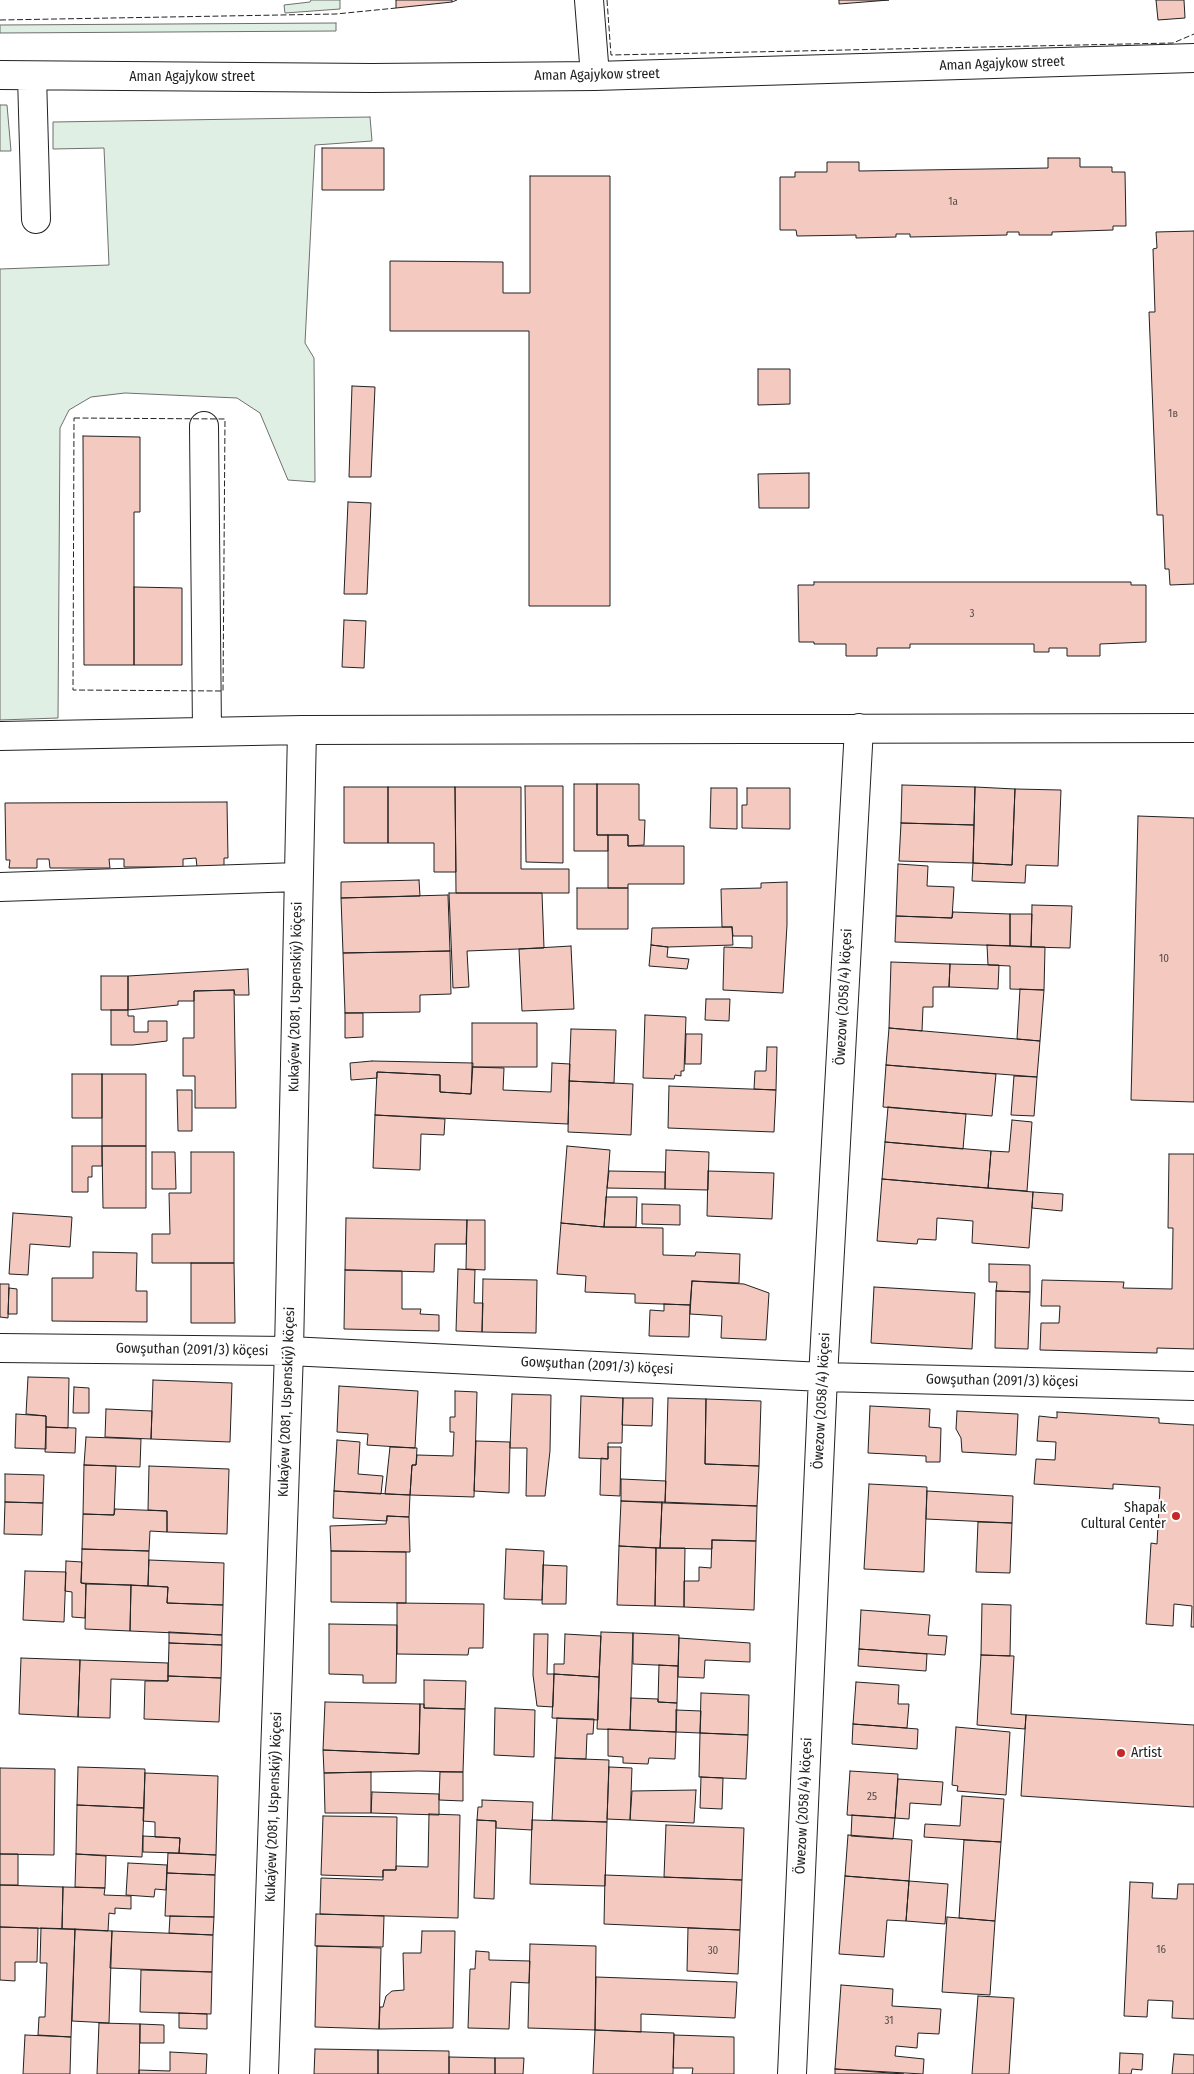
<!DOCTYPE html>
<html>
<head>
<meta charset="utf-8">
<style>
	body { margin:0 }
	canvas { display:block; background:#fff }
</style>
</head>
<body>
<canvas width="1194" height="2074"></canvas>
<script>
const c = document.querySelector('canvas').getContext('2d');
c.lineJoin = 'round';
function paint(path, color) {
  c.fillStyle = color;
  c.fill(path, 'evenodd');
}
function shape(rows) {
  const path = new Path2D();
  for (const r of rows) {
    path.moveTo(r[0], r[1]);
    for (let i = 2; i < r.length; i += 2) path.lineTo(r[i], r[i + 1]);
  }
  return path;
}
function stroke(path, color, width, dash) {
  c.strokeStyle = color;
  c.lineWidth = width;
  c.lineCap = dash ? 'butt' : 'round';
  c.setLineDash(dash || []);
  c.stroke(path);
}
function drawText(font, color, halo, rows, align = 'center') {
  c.font = font + ' "Fira Sans Condensed",sans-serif';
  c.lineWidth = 4;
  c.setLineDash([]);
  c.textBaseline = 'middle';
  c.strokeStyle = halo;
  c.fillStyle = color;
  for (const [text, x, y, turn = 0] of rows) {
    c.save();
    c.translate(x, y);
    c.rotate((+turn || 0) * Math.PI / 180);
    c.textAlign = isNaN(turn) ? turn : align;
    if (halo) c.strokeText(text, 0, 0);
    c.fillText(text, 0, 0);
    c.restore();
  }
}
const green = shape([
	[311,0,340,0,340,9,285,13,284,5,310,2,311,0],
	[336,23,336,31,0,33,0,25,336,23],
	[0,105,7,105,11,151,0,151,0,105],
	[370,117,372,141,315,145,305,343,314,358,315,482,288,480,260,413,237,398,125,393,91,397,69,410,60,428,58,718,0,720,0,269,109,265,104,148,53,149,53,122,370,117]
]);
paint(green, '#e0efe3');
stroke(green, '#6f6f6f', 1);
const building = shape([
	[396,0,452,0,452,2,396,8,396,0],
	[839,0,889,0,839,4,839,0],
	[1156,0,1184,0,1185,18,1158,20,1156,0],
	[322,148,384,148,384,190,322,190,322,148],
	[1048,158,1080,158,1080,167,1112,167,1112,172,1125,172,1126,226,1113,226,1113,230,1052,232,1052,235,1019,235,1019,232,1007,232,1007,235,910,237,910,234,896,234,896,237,856,238,856,235,797,236,796,230,780,230,780,177,795,177,795,172,827,172,827,162,859,162,859,171,1048,168,1048,158],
	[530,176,610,176,610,606,529,606,529,331,390,331,390,261,503,262,503,293,530,293,530,176],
	[1194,231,1194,584,1170,585,1169,569,1165,569,1163,515,1157,515,1149,312,1155,312,1153,249,1157,248,1156,232,1194,231],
	[758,369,790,369,790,404,758,405,758,369],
	[352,386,375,387,371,477,349,477,352,386],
	[83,436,140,437,140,512,134,512,134,665,84,665,83,436],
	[809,473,809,508,759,508,758,474,809,473],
	[348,502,371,503,367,594,344,594,348,502],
	[814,582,1131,582,1131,585,1146,585,1146,642,1100,644,1100,656,1067,656,1067,648,1049,648,1049,652,1034,652,1034,644,910,644,910,648,877,648,877,656,846,656,846,644,814,644,814,642,799,642,798,585,814,585,814,582],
	[134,587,182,588,182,665,134,665,134,587],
	[344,620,366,621,364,668,342,667,344,620],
	[574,784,597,784,597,835,608,835,608,851,574,851,574,784],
	[597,784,639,784,639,820,645,820,644,845,628,846,628,835,597,835,597,784],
	[902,785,975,787,974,825,901,823,902,785],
	[525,786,563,786,563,863,526,862,525,786],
	[344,787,388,787,388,843,344,843,344,787],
	[388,787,455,787,456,872,434,872,434,843,388,843,388,787],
	[455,787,521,787,521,869,569,869,569,893,456,893,455,787],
	[975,787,1015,789,1012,865,973,863,975,787],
	[711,788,737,788,737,829,710,828,711,788],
	[747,788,790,788,790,829,742,828,742,805,747,805,747,788],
	[1015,789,1061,790,1058,866,1026,865,1025,883,972,881,973,863,1012,865,1015,789],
	[227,802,228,858,224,858,224,867,197,867,196,858,183,859,183,867,124,867,124,859,109,859,110,868,50,868,49,859,37,859,37,868,9,868,10,860,6,860,5,803,227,802],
	[1138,816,1194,818,1194,1102,1131,1100,1138,816],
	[901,823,974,825,973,863,899,861,901,823],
	[608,835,628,835,628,846,684,846,684,884,628,884,628,888,608,888,608,835],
	[898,864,928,866,927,886,954,887,952,918,896,916,898,864],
	[419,880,420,896,341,898,341,882,419,880],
	[787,882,787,925,783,993,723,990,724,947,752,948,752,936,733,936,732,927,722,927,721,889,761,888,761,883,787,882],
	[577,888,628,888,628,929,577,929,577,888],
	[449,893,542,893,544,948,467,951,469,987,453,988,449,893],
	[448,895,450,951,343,953,341,898,448,895],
	[1032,905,1072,906,1070,948,1031,947,1032,905],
	[953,912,1010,914,1010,946,895,942,896,916,952,918,953,912],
	[1010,914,1032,914,1031,947,1010,946,1010,914],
	[732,927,733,945,668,947,651,945,652,928,732,927],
	[651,945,668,947,667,957,689,959,687,969,649,966,651,945],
	[987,945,1045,947,1044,990,1010,989,1010,966,988,965,987,945],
	[571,946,574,1009,522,1011,519,949,571,946],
	[450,951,451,994,420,995,420,1012,345,1013,343,953,450,951],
	[891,962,950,964,949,987,933,987,933,1007,923,1007,922,1031,889,1028,891,962],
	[950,964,999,965,998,989,949,987,950,964],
	[248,969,249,995,235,995,234,990,194,991,194,1001,178,1001,178,1005,128,1010,128,976,248,969],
	[101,976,128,976,128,1010,101,1010,101,976],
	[1020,989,1044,990,1040,1041,1017,1039,1020,989],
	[234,990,236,1108,195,1108,195,1076,183,1076,183,1038,194,1038,194,991,234,990],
	[706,999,730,999,729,1021,705,1020,706,999],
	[111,1010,128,1010,128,1016,134,1016,134,1032,148,1032,148,1021,167,1021,167,1041,133,1045,111,1045,111,1010],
	[345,1013,363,1013,363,1037,345,1038,345,1013],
	[645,1015,686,1017,684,1071,681,1071,681,1076,675,1075,674,1079,643,1078,645,1015],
	[472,1023,537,1023,537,1067,472,1067,472,1023],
	[889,1028,1040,1041,1037,1077,886,1065,889,1028],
	[571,1029,616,1030,614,1083,569,1081,571,1029],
	[686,1034,702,1034,701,1064,685,1064,686,1034],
	[767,1047,777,1047,776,1090,754,1089,755,1071,766,1071,767,1047],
	[372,1061,473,1063,471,1094,440,1092,440,1075,377,1072,377,1078,351,1080,350,1063,372,1061],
	[552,1063,570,1064,568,1124,375,1115,377,1072,440,1075,440,1092,471,1094,472,1067,504,1068,503,1090,551,1092,552,1063],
	[886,1065,996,1074,992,1116,883,1107,886,1065],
	[72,1074,102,1074,102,1118,72,1118,72,1074],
	[102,1074,146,1074,146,1146,102,1146,102,1074],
	[1014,1076,1037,1077,1034,1116,1011,1115,1014,1076],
	[569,1081,633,1084,631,1135,568,1132,569,1081],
	[669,1086,776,1090,774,1132,668,1128,669,1086],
	[177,1090,192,1090,192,1131,178,1131,177,1090],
	[888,1107,966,1114,963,1149,885,1142,888,1107],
	[375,1115,445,1119,444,1135,421,1134,420,1170,373,1168,375,1115],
	[1012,1120,1032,1122,1027,1191,988,1188,991,1151,1009,1152,1012,1120],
	[885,1142,991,1151,988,1188,882,1179,885,1142],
	[72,1146,102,1146,102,1166,92,1166,92,1177,88,1177,88,1192,72,1192,72,1146],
	[102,1146,146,1146,146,1208,103,1208,102,1146],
	[567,1146,610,1150,604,1227,561,1223,567,1146],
	[666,1150,709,1152,708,1190,665,1189,666,1150],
	[152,1152,175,1152,176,1189,152,1189,152,1152],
	[191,1152,234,1152,234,1263,152,1263,152,1234,170,1234,169,1193,191,1193,191,1152],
	[1169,1154,1194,1154,1194,1349,1157,1348,1157,1353,1040,1350,1041,1323,1059,1323,1060,1306,1041,1306,1042,1280,1124,1282,1123,1288,1172,1289,1173,1228,1168,1228,1169,1154],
	[609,1171,665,1172,665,1189,607,1188,609,1171],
	[708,1171,774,1173,772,1219,707,1216,708,1171],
	[882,1179,1033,1192,1029,1248,972,1243,973,1221,937,1218,936,1240,918,1239,917,1244,877,1241,882,1179],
	[1033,1192,1063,1194,1062,1211,1032,1208,1033,1192],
	[606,1197,637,1197,636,1227,604,1227,606,1197],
	[642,1204,680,1205,680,1225,642,1224,642,1204],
	[13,1213,72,1217,70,1247,30,1244,28,1275,9,1274,13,1213],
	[346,1218,467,1220,466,1244,435,1244,434,1272,345,1270,346,1218],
	[467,1220,485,1220,485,1270,466,1269,467,1220],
	[561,1223,604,1227,663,1228,663,1255,695,1256,696,1252,740,1254,739,1283,692,1281,690,1305,635,1303,635,1294,585,1292,586,1276,557,1274,561,1223],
	[93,1252,137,1253,136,1291,147,1291,147,1322,52,1321,52,1278,93,1278,93,1252],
	[191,1263,234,1263,235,1323,191,1323,191,1263],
	[989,1264,1030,1265,1030,1292,996,1291,997,1282,989,1282,989,1264],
	[458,1269,475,1270,474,1303,483,1303,482,1332,456,1331,458,1269],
	[345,1270,402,1271,402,1309,421,1309,420,1314,439,1315,439,1331,344,1329,345,1270],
	[483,1279,537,1280,536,1333,482,1332,483,1279],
	[692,1281,744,1284,769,1293,766,1340,721,1338,722,1316,690,1314,692,1281],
	[0,1284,9,1284,8,1318,0,1317,0,1284],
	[874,1287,975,1293,972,1349,871,1343,874,1287],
	[9,1288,17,1289,17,1314,8,1314,9,1288],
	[996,1291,1030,1292,1028,1349,995,1348,996,1291],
	[664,1304,690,1305,689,1337,649,1336,650,1310,664,1311,664,1304],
	[28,1377,69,1378,68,1428,46,1427,46,1416,26,1414,28,1377],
	[153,1380,232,1383,230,1442,151,1439,153,1380],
	[339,1386,418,1391,415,1448,367,1445,368,1434,337,1432,339,1386],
	[74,1387,89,1388,89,1413,73,1413,74,1387],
	[455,1391,477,1392,474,1497,410,1495,412,1465,416,1465,417,1455,453,1456,454,1432,450,1432,450,1417,455,1417,455,1391],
	[512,1394,551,1395,550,1451,545,1496,526,1496,527,1448,510,1448,512,1394],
	[581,1396,623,1398,622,1443,608,1443,608,1459,579,1458,581,1396],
	[623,1398,653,1398,652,1426,622,1425,623,1398],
	[668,1398,706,1399,705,1464,759,1466,757,1506,665,1503,668,1398],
	[706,1399,761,1401,759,1466,705,1464,706,1399],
	[870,1406,930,1409,929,1427,941,1428,940,1462,926,1462,926,1456,868,1453,870,1406],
	[106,1409,152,1411,151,1439,105,1437,106,1409],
	[957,1411,1018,1414,1016,1455,962,1452,961,1438,956,1429,957,1411],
	[1057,1412,1159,1418,1159,1423,1194,1425,1194,1627,1191,1627,1192,1606,1174,1604,1173,1626,1146,1624,1151,1543,1157,1544,1160,1487,1113,1484,1113,1489,1034,1484,1036,1459,1055,1460,1056,1442,1037,1441,1039,1416,1057,1418,1057,1412],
	[16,1414,46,1416,46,1449,15,1448,16,1414],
	[46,1427,76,1428,75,1453,45,1452,46,1427],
	[86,1437,141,1439,140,1467,84,1465,86,1437],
	[337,1440,360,1442,358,1474,383,1476,381,1494,334,1491,337,1440],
	[476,1441,510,1442,509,1493,474,1491,476,1441],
	[390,1447,417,1448,416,1465,412,1465,410,1495,385,1494,390,1447],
	[608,1447,621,1447,620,1496,600,1495,601,1458,608,1459,608,1447],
	[84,1465,116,1466,114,1515,83,1514,84,1465],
	[149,1466,229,1469,227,1534,167,1532,167,1511,148,1510,149,1466],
	[5,1474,44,1475,43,1503,5,1502,5,1474],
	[621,1479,666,1481,665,1503,621,1501,621,1479],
	[869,1484,927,1487,924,1572,864,1569,869,1484],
	[334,1491,410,1495,409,1517,387,1516,387,1521,333,1518,334,1491],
	[927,1491,1013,1496,1012,1523,926,1519,927,1491],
	[621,1501,662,1502,660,1548,619,1546,621,1501],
	[5,1502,43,1503,42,1535,4,1534,5,1502],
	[662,1502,757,1506,756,1541,712,1540,712,1549,660,1548,662,1502],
	[115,1509,167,1511,167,1532,150,1531,149,1551,82,1549,83,1514,114,1515,115,1509],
	[387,1516,409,1517,410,1552,331,1551,330,1526,386,1524,387,1516],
	[978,1522,1012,1523,1010,1573,976,1572,978,1522],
	[712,1540,756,1541,754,1610,684,1607,684,1581,699,1581,699,1567,711,1568,712,1540],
	[619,1546,656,1548,655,1606,617,1605,619,1546],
	[656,1548,685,1548,684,1607,655,1606,656,1548],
	[82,1549,149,1551,148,1586,81,1583,82,1549],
	[506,1549,544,1551,542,1600,504,1599,506,1549],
	[331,1551,406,1552,406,1603,331,1602,331,1551],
	[149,1560,224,1563,223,1605,167,1603,168,1587,148,1586,149,1560],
	[66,1561,82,1562,81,1583,86,1584,85,1618,72,1617,72,1592,65,1591,66,1561],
	[543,1565,567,1566,566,1604,542,1604,543,1565],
	[25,1571,66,1572,64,1622,23,1620,25,1571],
	[86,1584,131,1585,130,1631,85,1629,86,1584],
	[131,1585,168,1587,167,1603,223,1605,222,1635,130,1631,131,1585],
	[397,1603,484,1604,483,1648,469,1648,468,1655,397,1654,397,1603],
	[982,1604,1011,1605,1010,1656,981,1655,982,1604],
	[861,1610,930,1615,928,1635,947,1636,945,1655,859,1649,861,1610],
	[329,1624,397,1625,396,1683,363,1683,363,1675,329,1674,329,1624],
	[169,1632,222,1635,222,1645,169,1643,169,1632],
	[601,1632,633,1633,630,1730,597,1729,601,1632],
	[633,1633,679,1635,678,1666,633,1664,633,1633],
	[534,1634,548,1634,547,1674,554,1674,553,1707,537,1706,533,1675,534,1634],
	[565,1634,601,1636,599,1677,554,1674,554,1664,564,1664,565,1634],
	[679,1638,750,1643,750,1662,705,1660,704,1678,678,1677,679,1638],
	[169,1643,222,1645,221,1678,168,1676,169,1643],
	[859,1649,927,1654,926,1671,858,1666,859,1649],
	[981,1655,1014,1656,1011,1714,1026,1715,1025,1729,977,1725,981,1655],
	[21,1658,80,1660,78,1717,19,1714,21,1658],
	[80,1660,168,1663,168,1681,111,1679,110,1718,78,1717,80,1660],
	[659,1665,678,1666,677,1703,658,1702,659,1665],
	[554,1674,599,1677,598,1720,552,1718,554,1674],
	[168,1676,221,1678,219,1722,144,1719,145,1681,168,1681,168,1676],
	[424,1680,466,1681,465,1709,424,1708,424,1680],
	[856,1682,899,1685,898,1704,909,1704,907,1728,853,1724,856,1682],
	[701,1693,749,1695,748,1735,700,1733,701,1693],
	[631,1698,658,1699,658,1702,677,1703,676,1732,630,1730,631,1698],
	[325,1702,420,1704,419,1754,323,1750,325,1702],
	[420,1704,424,1704,424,1708,465,1709,463,1772,418,1771,324,1773,323,1750,419,1754,420,1704],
	[495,1708,535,1710,534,1757,494,1755,495,1708],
	[676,1710,701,1711,700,1733,676,1732,676,1710],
	[1026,1715,1194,1725,1194,1807,1021,1796,1026,1715],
	[557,1718,594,1719,593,1734,587,1734,586,1759,555,1758,557,1718],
	[853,1724,918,1729,917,1749,852,1744,853,1724],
	[956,1727,1010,1732,1006,1795,957,1791,958,1786,952,1785,956,1727],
	[608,1729,676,1732,675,1759,649,1758,648,1764,623,1763,623,1757,608,1756,608,1729],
	[700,1733,748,1735,746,1779,699,1777,700,1733],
	[555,1758,609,1760,607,1822,552,1820,555,1758],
	[78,1767,145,1769,144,1808,77,1805,78,1767],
	[609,1767,632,1768,630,1820,607,1819,609,1767],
	[0,1768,55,1769,54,1855,0,1854,0,1768],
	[850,1771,898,1774,895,1818,847,1815,850,1771],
	[371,1772,371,1813,325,1813,324,1773,371,1772],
	[440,1772,463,1772,463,1801,439,1800,440,1772],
	[145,1773,218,1776,216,1855,179,1853,180,1838,155,1837,155,1822,143,1821,145,1773],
	[701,1777,723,1778,722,1809,700,1808,701,1777],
	[898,1779,943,1782,941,1805,910,1803,909,1819,895,1818,898,1779],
	[696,1790,694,1823,630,1820,632,1791,696,1790],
	[372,1792,439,1794,439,1815,371,1813,372,1792],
	[962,1796,1004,1799,1001,1842,924,1837,925,1824,960,1826,962,1796],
	[482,1800,533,1802,532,1830,496,1828,496,1821,477,1820,478,1807,482,1807,482,1800],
	[77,1805,144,1808,142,1857,76,1854,77,1805],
	[429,1814,460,1815,458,1918,320,1914,321,1878,383,1880,383,1870,396,1870,396,1866,428,1867,429,1814],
	[852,1815,895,1818,893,1839,851,1836,852,1815],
	[323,1816,397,1817,396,1870,383,1870,383,1877,321,1875,323,1816],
	[477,1820,496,1821,494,1899,474,1898,477,1820],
	[532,1820,607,1822,605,1886,530,1884,532,1820],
	[666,1825,744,1828,742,1880,664,1877,666,1825],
	[848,1835,912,1840,909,1881,845,1876,848,1835],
	[143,1836,180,1838,179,1853,143,1852,143,1836],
	[964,1840,1001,1842,995,1921,959,1918,964,1840],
	[168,1853,216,1855,215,1875,167,1873,168,1853],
	[0,1854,18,1854,18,1885,0,1885,0,1854],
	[76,1854,106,1856,105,1888,75,1887,76,1854],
	[128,1863,167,1865,166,1890,155,1889,154,1897,126,1895,128,1863],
	[167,1873,215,1875,214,1917,165,1916,167,1873],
	[605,1875,742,1880,740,1930,604,1924,605,1875],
	[845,1876,909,1881,906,1921,887,1920,884,1957,839,1954,845,1876],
	[909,1881,948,1884,945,1924,906,1921,909,1881],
	[1130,1882,1153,1883,1152,1898,1177,1899,1178,1884,1194,1884,1194,2019,1172,2018,1173,2001,1148,2000,1147,2017,1124,2016,1130,1882],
	[0,1885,63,1887,62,1929,0,1927,0,1885],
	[63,1887,105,1888,104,1895,131,1896,131,1909,115,1908,115,1914,109,1913,108,1931,62,1929,63,1887],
	[316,1914,384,1916,383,1947,315,1946,316,1914],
	[170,1916,214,1917,213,1935,169,1933,170,1916],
	[947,1917,995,1921,990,1995,942,1992,947,1917],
	[0,1927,38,1928,37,1962,15,1962,15,1981,0,1980,0,1927],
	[41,1928,75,1929,71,2037,38,2035,39,2017,45,2017,47,1963,40,1963,41,1928],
	[688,1928,740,1930,738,1974,687,1971,688,1928],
	[75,1929,112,1931,109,2023,72,2021,75,1929],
	[112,1931,213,1935,212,1972,110,1968,112,1931],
	[422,1931,455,1931,453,2028,379,2029,380,2007,383,2007,386,1996,392,1991,404,1990,403,1953,421,1953,422,1931],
	[530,1944,596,1946,595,2030,528,2028,530,1944],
	[317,1946,381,1948,379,2029,315,2027,317,1946],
	[476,1951,489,1952,489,1960,530,1961,529,1983,511,1982,509,2029,468,2028,470,1969,475,1969,476,1951],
	[141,1970,212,1972,211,2014,140,2012,141,1970],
	[596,1977,737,1982,735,2018,641,2014,641,2032,595,2030,596,1977],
	[841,1985,893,1989,892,2006,941,2009,939,2034,918,2033,917,2048,896,2046,895,2056,924,2059,923,2074,835,2069,841,1985],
	[978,1996,1014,1998,1009,2074,972,2074,978,1996],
	[179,2013,207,2014,207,2029,179,2028,179,2013],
	[99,2023,140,2024,139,2074,97,2074,99,2023],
	[140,2024,164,2025,164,2043,140,2043,140,2024],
	[595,2030,674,2033,673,2074,593,2074,595,2030],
	[25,2035,71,2037,70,2074,23,2074,25,2035],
	[674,2035,734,2037,734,2074,692,2074,693,2068,673,2068,674,2035],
	[315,2049,378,2050,378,2074,314,2074,315,2049],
	[378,2050,449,2051,449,2074,378,2074,378,2050],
	[170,2052,207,2054,206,2074,139,2074,139,2070,170,2071,170,2052],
	[1120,2053,1143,2054,1142,2070,1132,2069,1131,2074,1119,2074,1120,2053],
	[1174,2054,1194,2055,1194,2074,1172,2074,1174,2054],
	[449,2057,495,2058,495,2074,449,2074,449,2057],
	[495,2058,524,2058,523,2074,495,2074,495,2058],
	[835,2069,904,2074,835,2074,835,2069]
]);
paint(building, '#f3c9c0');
stroke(building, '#222', 1);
const minor = shape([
	[589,0,595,76],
	[0,75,372,78,595,76,1194,58],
	[32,76,36,219],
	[204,426,207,732],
	[0,736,302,730,1194,728],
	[0,887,298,877],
	[0,1348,289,1351,823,1377,1194,1386],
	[264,2074,289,1351,302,730],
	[792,2074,823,1377,859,728]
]);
stroke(minor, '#222', 30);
stroke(minor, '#fff', 28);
stroke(shape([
	[607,0,611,55,1173,43,1194,34],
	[452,2,457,0],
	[0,20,336,14,396,8],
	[74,418,225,419,223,691,73,690,74,418]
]), '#222', 1, [6, 2.5]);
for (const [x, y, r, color] of [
	[1176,1516,5,"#c62828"],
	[1121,1753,5,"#c62828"]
]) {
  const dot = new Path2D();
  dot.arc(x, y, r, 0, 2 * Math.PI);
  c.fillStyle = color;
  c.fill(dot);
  stroke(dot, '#fff', 2);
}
drawText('11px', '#564c4a', null, [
	["1а",953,202],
	["1в",1173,414],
	["3",972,614],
	["10",1164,959],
	["25",872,1797],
	["16",1161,1950],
	["30",713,1951],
	["31",889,2021]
]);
drawText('14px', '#222', '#fff', [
	["Aman Agajykow street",1002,64,-2],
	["Aman Agajykow street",597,75,-1],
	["Aman Agajykow street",192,77],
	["Kukaýew (2081, Uspenskiý) köçesi",296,997,-89],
	["Öwezow (2058/4) köçesi",844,997,-87],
	["Gowşuthan (2091/3) köçesi",192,1350,1],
	["Gowşuthan (2091/3) köçesi",597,1366,3],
	["Gowşuthan (2091/3) köçesi",1002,1381,1],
	["Öwezow (2058/4) köçesi",822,1401,-87],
	["Kukaýew (2081, Uspenskiý) köçesi",287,1402,-88],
	["Öwezow (2058/4) köçesi",804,1806,-87],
	["Kukaýew (2081, Uspenskiý) köçesi",274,1807,-88]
]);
drawText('14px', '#222', '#fff', [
	["Shapak",1166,1508],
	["Cultural Center",1166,1524],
	["Artist",1131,1753,"left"]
], 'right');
</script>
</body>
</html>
